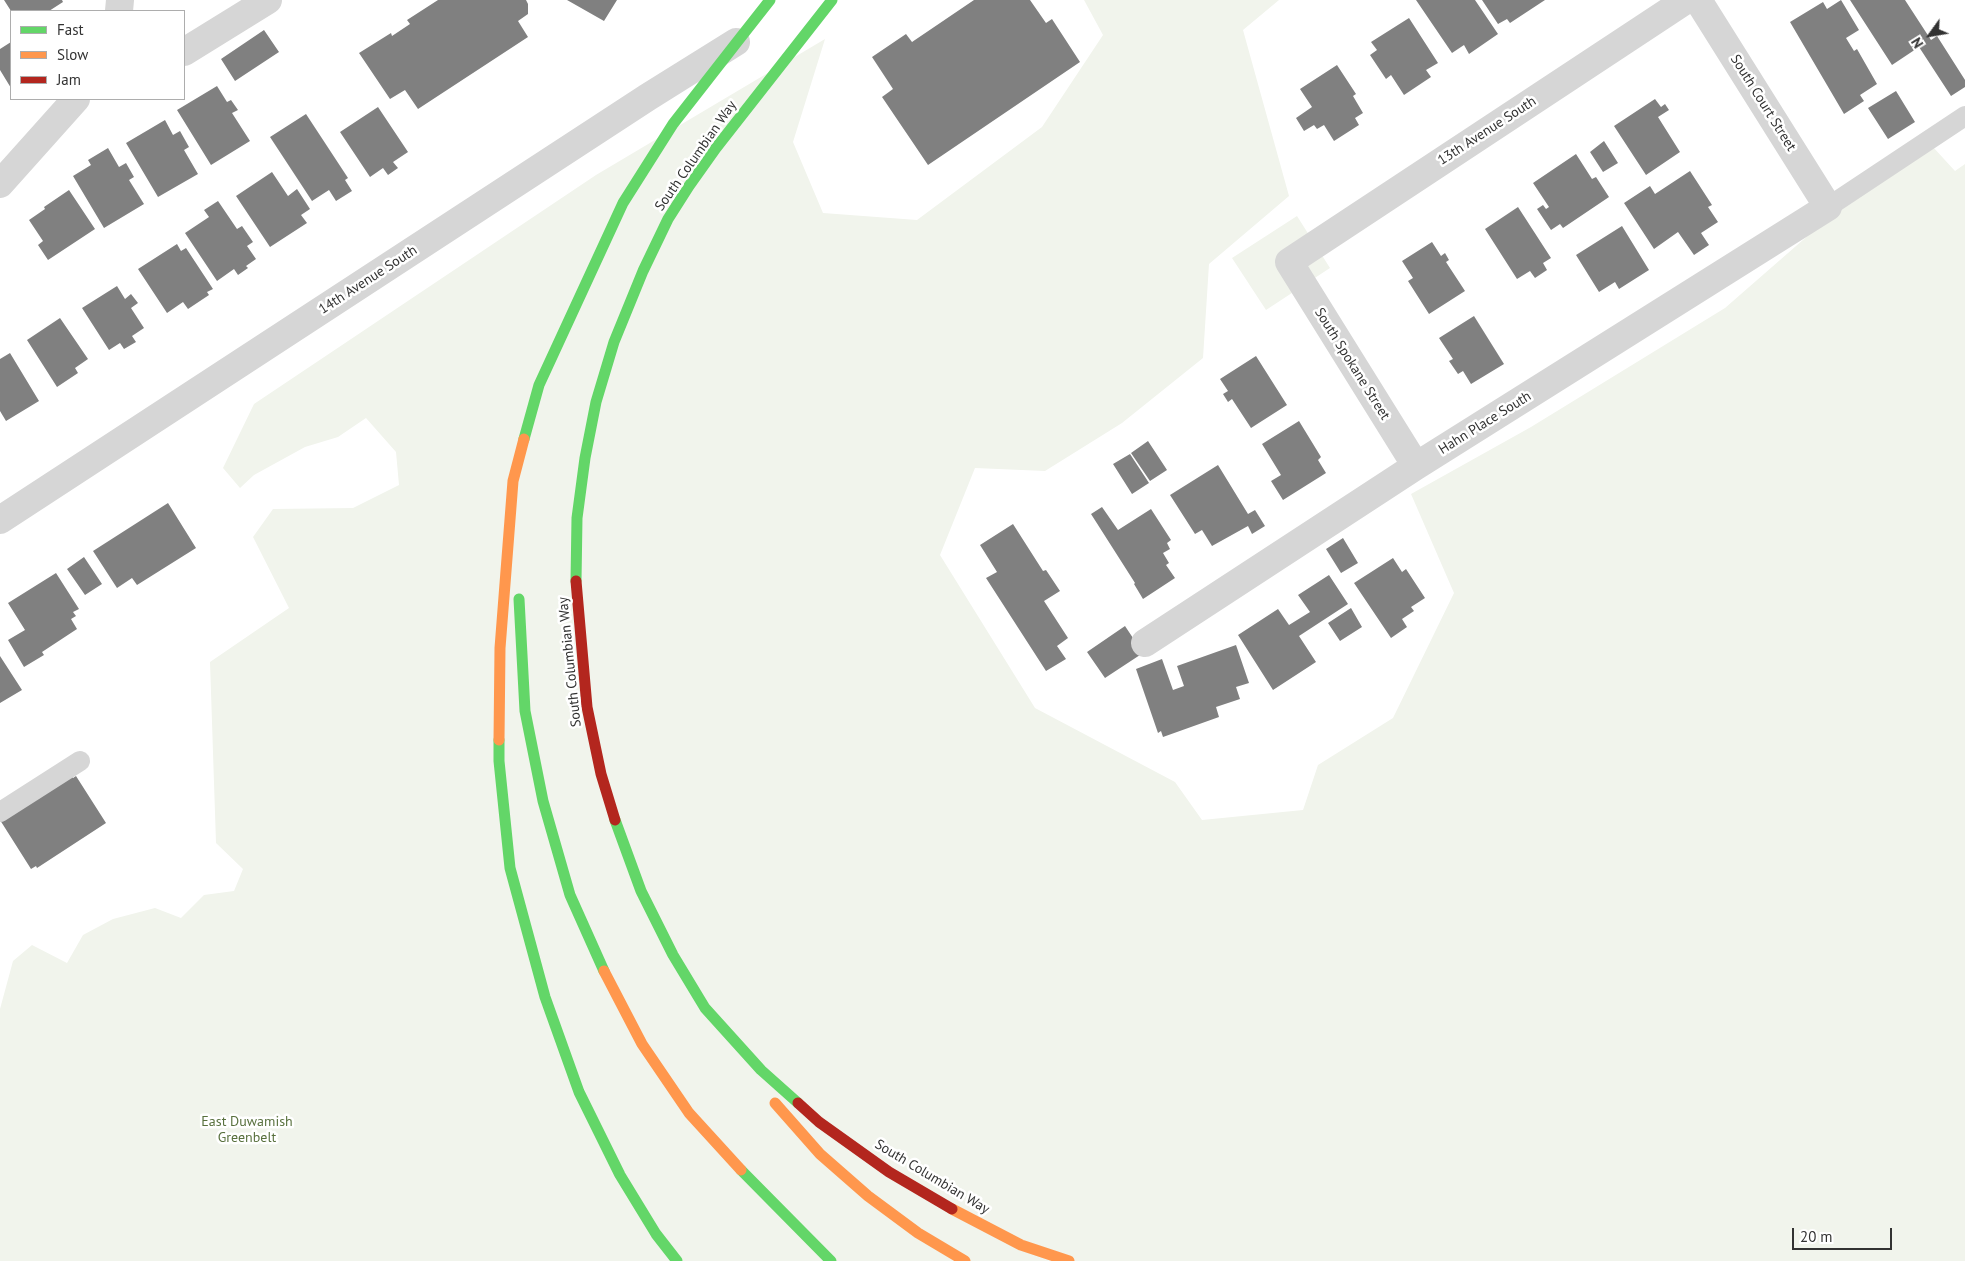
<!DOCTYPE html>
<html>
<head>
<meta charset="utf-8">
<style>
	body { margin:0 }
	#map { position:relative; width:1965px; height:1261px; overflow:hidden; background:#fff; font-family:"PT Sans",sans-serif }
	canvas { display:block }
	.legend { position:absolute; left:10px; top:10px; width:175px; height:90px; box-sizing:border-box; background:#fff; border:1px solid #adadad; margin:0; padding:6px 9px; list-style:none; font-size:15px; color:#323232 }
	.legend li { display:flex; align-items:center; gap:10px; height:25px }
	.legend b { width:25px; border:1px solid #adadad }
	.north { position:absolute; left:1905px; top:10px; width:50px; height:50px; -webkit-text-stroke:4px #fff; paint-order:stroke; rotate:238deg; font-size:14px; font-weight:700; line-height:20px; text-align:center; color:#323232 }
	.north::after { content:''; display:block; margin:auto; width:18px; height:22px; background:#323232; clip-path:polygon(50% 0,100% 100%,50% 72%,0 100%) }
	.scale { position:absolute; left:1792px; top:1228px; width:100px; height:22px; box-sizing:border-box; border:2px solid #323232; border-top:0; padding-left:6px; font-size:15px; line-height:18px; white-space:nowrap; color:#323232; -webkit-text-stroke:4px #fff; paint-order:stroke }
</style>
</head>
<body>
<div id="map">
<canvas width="1965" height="1261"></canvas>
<ul class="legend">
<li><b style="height:6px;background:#63d668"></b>Fast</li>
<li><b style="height:6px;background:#ff974d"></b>Slow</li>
<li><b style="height:6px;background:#b3261e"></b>Jam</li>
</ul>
<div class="north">N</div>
<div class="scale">20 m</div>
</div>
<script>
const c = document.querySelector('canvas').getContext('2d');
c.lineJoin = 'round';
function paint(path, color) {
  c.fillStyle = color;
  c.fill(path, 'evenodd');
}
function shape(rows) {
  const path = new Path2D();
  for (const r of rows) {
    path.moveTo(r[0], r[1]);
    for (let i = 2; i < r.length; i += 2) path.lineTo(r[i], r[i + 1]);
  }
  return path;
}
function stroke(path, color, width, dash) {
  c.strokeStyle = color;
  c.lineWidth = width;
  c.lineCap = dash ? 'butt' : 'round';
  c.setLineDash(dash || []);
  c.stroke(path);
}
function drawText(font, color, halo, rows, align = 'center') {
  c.font = font + ' "PT Sans",sans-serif';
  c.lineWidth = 5;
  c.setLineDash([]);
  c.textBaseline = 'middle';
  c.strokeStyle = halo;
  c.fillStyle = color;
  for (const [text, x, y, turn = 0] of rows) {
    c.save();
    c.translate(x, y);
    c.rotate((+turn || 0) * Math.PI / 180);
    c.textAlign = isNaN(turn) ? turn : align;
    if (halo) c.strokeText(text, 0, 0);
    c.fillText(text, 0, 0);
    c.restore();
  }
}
paint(shape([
	[1084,0,1279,0,1243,30,1289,196,1209,264,1203,358,1122,423,1045,471,975,468,940,555,1035,708,1175,782,1202,820,1303,810,1318,765,1393,718,1454,593,1411,494,1531,427,1725,308,1835,212,1933,147,1955,171,1965,164,1965,1261,0,1261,0,1009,13,961,32,945,67,963,83,935,113,919,155,908,181,918,204,895,234,891,243,869,216,843,210,662,289,608,253,537,273,509,353,508,399,485,396,452,366,418,338,437,305,447,254,475,240,488,223,468,254,404,596,175,825,39,793,142,823,213,917,220,1042,127,1103,35],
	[1297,216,1330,268,1266,310,1232,258]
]), '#f1f4ec');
paint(shape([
	[4,0,62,0,63,2,49,11,11,11],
	[438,0,526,0,528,4,528,14,518,21,528,37,418,109,405,90,390,99,359,53,391,33,392,36,410,24,407,20],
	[567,0,617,0,604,21],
	[974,0,1030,0,1046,23,1052,19,1080,62,928,165,882,97,893,89,872,57,906,34,912,42],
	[1416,0,1475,0,1498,34,1469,54,1464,45,1452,53],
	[1482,0,1545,0,1510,23,1507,19,1498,24],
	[1841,0,1859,30,1846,38,1854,51,1857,49,1877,84,1860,95,1864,101,1844,114,1790,22,1823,2,1827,9],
	[1850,0,1905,0,1931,40,1937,36,1965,80,1965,87,1951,96,1919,47,1892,65],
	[1409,18,1438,63,1426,70,1431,77,1404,95,1391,75,1386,79,1370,55,1377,50,1371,42],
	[264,30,279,52,235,81,221,59],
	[11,42,11,88,0,70,0,49],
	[1337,65,1356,94,1353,96,1363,113,1355,118,1359,125,1334,141,1324,125,1317,129,1314,125,1304,131,1296,118,1312,107,1300,89],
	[217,86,227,102,231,100,238,110,232,113,250,141,211,165,177,110],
	[1896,91,1915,122,1888,139,1868,108],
	[1655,99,1661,107,1665,104,1669,110,1658,117,1680,152,1646,175,1614,126],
	[378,107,408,152,393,162,398,168,388,175,383,168,370,177,340,132],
	[306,114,348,178,345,180,352,191,336,201,329,190,312,201,270,137],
	[165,120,173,135,180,131,189,147,184,150,198,174,158,197,126,143],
	[1604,141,1618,163,1603,172,1590,152],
	[108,148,119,167,126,163,134,177,129,180,144,204,104,228,73,176,91,165,88,160],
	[1576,154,1592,179,1596,177,1609,197,1563,228,1560,224,1551,230,1537,209,1543,205,1546,209,1549,207,1533,183],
	[1690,171,1712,205,1708,207,1718,222,1701,233,1709,245,1694,255,1678,232,1654,249,1624,203,1650,186,1655,194],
	[272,172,288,196,297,189,310,209,301,215,307,223,270,247,236,196],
	[69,190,95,229,48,260,38,245,43,241,29,220,45,209,44,207],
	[218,201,237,229,242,226,253,242,247,246,256,259,246,266,248,268,238,275,234,269,217,281,185,233,209,217,204,210],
	[1518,207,1551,258,1543,263,1547,270,1535,278,1530,271,1517,279,1485,229],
	[1622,226,1649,270,1619,289,1615,282,1599,292,1576,255],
	[1432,242,1441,256,1445,253,1449,260,1446,262,1465,291,1429,314,1408,281,1413,278,1402,261],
	[177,244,181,251,186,248,213,289,207,292,209,295,188,309,183,302,167,313,138,269],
	[117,286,125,299,131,294,138,303,131,308,144,328,132,336,136,342,124,349,120,343,109,350,82,308],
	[1474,316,1504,364,1471,384,1463,371,1458,374,1449,361,1453,359,1439,338],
	[60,318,88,359,75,368,78,373,57,387,27,340],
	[10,353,39,401,6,421,0,411,0,359],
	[1256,356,1287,405,1251,428,1232,399,1228,402,1223,394,1228,391,1220,379],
	[1299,421,1321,457,1318,460,1326,473,1283,500,1271,481,1281,475,1262,444],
	[1148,441,1167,470,1150,481,1131,453],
	[1130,454,1149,483,1132,494,1113,464],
	[1218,465,1248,514,1255,510,1265,526,1252,534,1248,526,1212,546,1202,530,1195,534,1170,495],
	[168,503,196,548,137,585,132,578,117,588,93,551],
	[1102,507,1118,530,1151,509,1171,540,1167,543,1170,549,1163,553,1169,563,1166,565,1175,578,1143,599,1134,584,1135,583,1091,514],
	[1013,524,1043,571,1046,570,1060,591,1044,601,1068,638,1057,646,1066,659,1046,671,986,578,997,572,980,545],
	[1343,538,1358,563,1341,573,1326,549],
	[84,557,102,584,85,595,67,569],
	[1393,558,1402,572,1406,569,1425,598,1411,607,1414,611,1402,619,1407,627,1391,638,1354,583],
	[56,573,79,609,73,612,76,616,71,619,77,629,42,652,44,655,24,667,8,640,25,630,8,603],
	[1329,575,1348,604,1299,636,1316,662,1273,690,1238,635,1278,609,1289,625,1310,612,1298,595],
	[1351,608,1362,627,1340,641,1328,623],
	[1125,626,1143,653,1105,678,1087,652],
	[1236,645,1249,683,1236,687,1240,699,1216,707,1219,717,1163,737,1161,731,1158,733,1136,669,1162,659,1173,690,1184,686,1177,666],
	[0,656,22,690,0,703],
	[70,774,73,778,76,776,106,823,37,868,36,866,31,869,0,820]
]), '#808080');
stroke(shape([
	[1828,207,1965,116],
	[0,812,80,761]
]), '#d6d6d6', 20);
stroke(shape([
	[119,11,120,0],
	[184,52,268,0],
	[0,184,76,99],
	[1416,466,1289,262,1686,0],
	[0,520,648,97,736,42],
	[1145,643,1416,466,1828,207,1698,0]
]), '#d6d6d6', 28);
stroke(shape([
	[737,42,770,0],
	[524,439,539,385,623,203,673,124,737,42],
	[576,581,577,518,585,458,596,402,614,342,643,271,668,219,689,186,716,148,832,0],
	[519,599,525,711,543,801,570,895,604,971],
	[499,740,499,761,510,868,545,997,579,1092,620,1175,656,1234,677,1261],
	[615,820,641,891,673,955,705,1008,761,1070,798,1103],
	[741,1170,831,1261]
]), '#63d668', 11);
stroke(shape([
	[499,740,500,648,513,481,524,439],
	[604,971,642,1044,689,1113,741,1170],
	[775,1103,820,1154,868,1196,918,1233,965,1261],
	[952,1209,1021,1245,1069,1261]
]), '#ff974d', 11);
stroke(shape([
	[576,581,587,707,601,774,615,820],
	[798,1103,819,1122,889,1172,952,1209]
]), '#b3261e', 11);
drawText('14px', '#323232', '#fff', [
	["South Court Street",1763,103,58],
	["13th Avenue South",1487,131,-33],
	["South Columbian Way",696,156,-55],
	["14th Avenue South",368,280,-33],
	["South Spokane Street",1352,364,58],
	["Hahn Place South",1485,423,-32],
	["South Columbian Way",570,662,-96],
	["South Columbian Way",932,1177,31]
]);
drawText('14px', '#58703d', '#fff', [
	["East Duwamish",247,1122],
	["Greenbelt",247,1138]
]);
</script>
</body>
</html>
